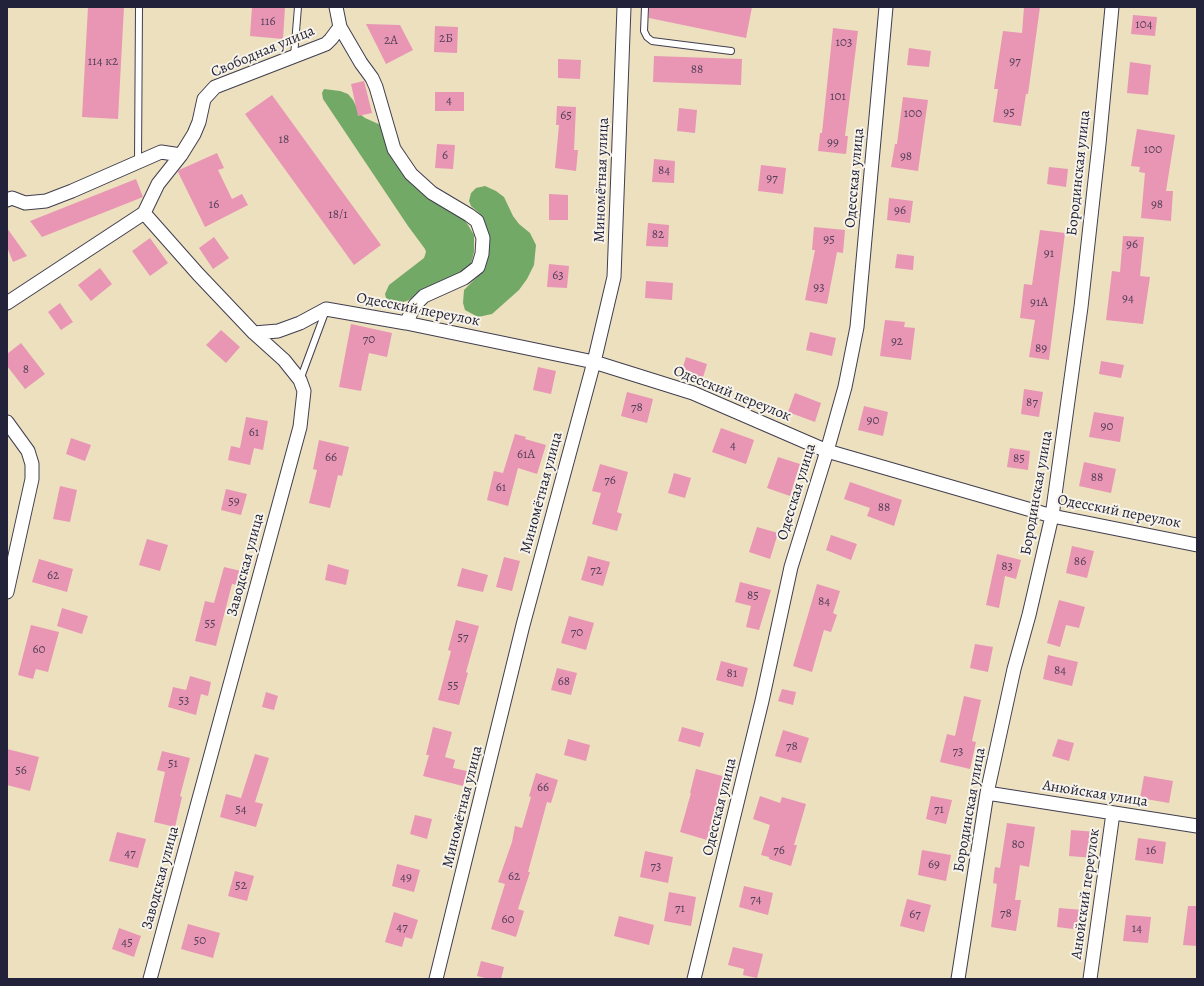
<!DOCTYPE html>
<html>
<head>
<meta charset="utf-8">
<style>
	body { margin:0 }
	#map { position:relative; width:1204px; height:986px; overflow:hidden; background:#ece0bf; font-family:Alegreya,serif }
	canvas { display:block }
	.frame { position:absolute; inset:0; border:8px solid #22223b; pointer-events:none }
</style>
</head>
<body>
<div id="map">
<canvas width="1204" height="986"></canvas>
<div class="frame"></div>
</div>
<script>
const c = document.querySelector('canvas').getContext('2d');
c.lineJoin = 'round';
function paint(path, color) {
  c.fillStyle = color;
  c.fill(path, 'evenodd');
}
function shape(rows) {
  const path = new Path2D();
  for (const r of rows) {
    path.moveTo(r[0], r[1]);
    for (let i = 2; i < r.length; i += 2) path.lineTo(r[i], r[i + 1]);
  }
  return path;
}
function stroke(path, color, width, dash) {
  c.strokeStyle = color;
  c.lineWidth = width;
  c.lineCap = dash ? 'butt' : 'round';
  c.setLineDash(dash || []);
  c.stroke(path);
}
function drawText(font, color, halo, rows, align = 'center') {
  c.font = font + ' Alegreya,serif';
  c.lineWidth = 4;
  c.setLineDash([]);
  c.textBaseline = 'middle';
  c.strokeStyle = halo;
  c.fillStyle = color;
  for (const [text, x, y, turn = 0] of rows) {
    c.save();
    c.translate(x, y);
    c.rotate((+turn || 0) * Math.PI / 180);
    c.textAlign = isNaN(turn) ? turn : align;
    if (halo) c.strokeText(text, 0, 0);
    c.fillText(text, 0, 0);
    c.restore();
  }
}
paint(shape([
	[324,89,340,91,348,94,353,100,360,114,365,118,383,126,405,165,461,215,468,225,474,235,474,252,471,264,460,274,419,293,409,300,401,303,394,303,386,298,385,294,389,285,424,258,426,252,425,249,408,226,323,99,322,93],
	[485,186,496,191,504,197,513,216,519,224,530,233,536,245,534,265,527,279,519,290,492,314,478,317,465,310,463,303,464,290,485,269,489,254,489,239,485,222,479,213,471,206,469,201,471,193,476,188]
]), '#72a966');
paint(shape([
	[88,7,124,7,118,119,82,117],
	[252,7,285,7,283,39,250,36],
	[649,7,752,7,746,38,649,18],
	[1024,7,1040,7,1028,94,1026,94,1021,126,993,122,998,89,994,89,1003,31,1022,33],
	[1133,15,1157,17,1155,36,1131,34],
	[366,24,400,25,413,50,386,64],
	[435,26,458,27,457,53,434,52],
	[833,28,858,31,845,136,848,136,846,154,818,151,820,133,822,133],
	[909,48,931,51,929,67,907,65],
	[654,56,742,59,741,85,653,82],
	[558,59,581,60,580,79,558,78],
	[1130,62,1151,65,1148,95,1127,93],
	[364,81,372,113,358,116,351,84],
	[435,92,464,92,464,111,435,111],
	[272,95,381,245,354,265,245,114],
	[903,97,928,100,918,171,891,167,895,144,897,144],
	[557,106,576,107,574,150,578,150,576,171,555,168,559,125,556,125],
	[679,108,697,110,695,133,677,131],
	[1137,129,1175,135,1166,191,1173,191,1171,221,1141,218,1145,173,1139,172,1140,167,1131,166],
	[437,144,455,145,453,169,435,168],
	[217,153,224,168,218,170,232,199,242,194,248,205,205,227,178,172,179,170],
	[654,159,675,161,674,183,652,182],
	[761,165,786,168,783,194,758,191],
	[1049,167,1068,169,1066,187,1047,184],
	[136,179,143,197,42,237,30,221],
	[549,194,568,195,568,220,549,220],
	[889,198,913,201,910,223,887,220],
	[648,223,669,225,668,247,646,246],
	[814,227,845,230,843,253,837,252,827,304,805,300,815,250,812,250],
	[7,228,27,256,13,262,7,247],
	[1040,230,1065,233,1049,360,1029,357,1035,320,1020,318,1024,284,1032,285],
	[1123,236,1144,237,1140,276,1150,277,1143,324,1106,320,1112,271,1120,272],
	[214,237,229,258,213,269,199,248],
	[150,238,168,263,150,276,132,251],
	[897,254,914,256,913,270,895,268],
	[549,264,569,266,567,288,547,287],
	[100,268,112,284,91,301,78,285],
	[646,281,673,283,672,300,645,298],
	[60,303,73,322,61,330,48,312],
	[885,320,905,322,904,327,915,328,911,360,880,356],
	[351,324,392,333,387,357,369,353,361,391,339,387],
	[221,330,240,347,226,363,206,345],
	[810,332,836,338,832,356,806,350],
	[21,343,45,374,25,389,7,366,7,354],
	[686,357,707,364,701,384,680,377],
	[1101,361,1124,365,1121,378,1099,374],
	[538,367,556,371,551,394,533,390],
	[1024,389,1043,392,1039,417,1021,414],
	[627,392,653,399,647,423,621,416],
	[795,393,821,403,815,422,788,412],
	[864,406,888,412,883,436,858,430],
	[1094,412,1124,417,1120,442,1089,437],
	[246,417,268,421,263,450,254,448,250,465,228,460,231,446,240,448],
	[721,428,754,440,746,464,712,452],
	[515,434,526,437,525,439,546,445,537,474,518,468,508,506,487,500,494,471,503,473],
	[71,438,91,445,85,461,66,454],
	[319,440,349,447,342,476,338,475,330,508,309,503,317,470,313,469],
	[1010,448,1030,451,1028,470,1007,467],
	[778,457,800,464,790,496,767,488],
	[1084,462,1116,469,1111,493,1079,486],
	[600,464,628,472,617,512,622,514,617,531,592,524,601,493,592,491],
	[674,473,691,478,685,498,668,493],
	[850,482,902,500,894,526,867,516,870,508,844,499],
	[60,486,77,490,70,522,53,519],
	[226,489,247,494,241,515,221,510],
	[757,527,778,533,770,559,749,552],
	[831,535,857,544,851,560,826,550],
	[147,539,168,545,160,571,139,565],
	[1072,546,1094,551,1087,578,1066,573],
	[997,554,1021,560,1016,579,1005,576,999,608,986,605],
	[588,556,610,562,603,586,581,580],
	[504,557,520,561,512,591,496,587],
	[39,559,73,569,67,592,32,582],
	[328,564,349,570,346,585,325,580],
	[224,567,241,571,237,585,232,584,216,646,195,641,205,601,214,603],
	[462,568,488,575,483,592,457,586],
	[740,582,771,590,759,630,746,627,751,606,735,602],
	[817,584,840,591,833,613,837,615,831,632,824,630,812,672,793,666],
	[1059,600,1085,607,1079,628,1066,625,1060,647,1047,643],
	[62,608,88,616,82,634,57,626],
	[569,616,594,623,586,650,561,643],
	[456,620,479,626,466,672,468,673,459,705,438,700,451,651,448,650],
	[31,625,59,632,48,672,36,669,33,679,18,675],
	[975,644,993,647,988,672,970,668],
	[1048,655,1078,662,1072,686,1043,679],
	[721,661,748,668,743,687,716,680],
	[557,668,577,673,571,695,551,690],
	[190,676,211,682,208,696,201,694,196,715,168,707,173,687,186,690],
	[782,689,796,692,793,705,778,701],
	[266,692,278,696,274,710,262,707],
	[964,696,981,700,972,741,976,742,970,769,940,762,947,734,955,736],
	[433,727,452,732,445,757,455,760,453,768,467,771,463,786,423,776,429,755,426,755],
	[682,727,704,733,700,747,678,741],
	[783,730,809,738,801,763,775,756],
	[568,739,590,745,586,761,564,755],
	[1058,739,1074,743,1069,761,1052,756],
	[7,749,39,757,30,791,7,785],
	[162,751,190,758,180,796,182,797,175,827,154,822,165,772,157,770],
	[255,754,269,758,255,802,263,804,256,827,220,817,226,794,241,798],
	[696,769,726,777,720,800,718,800,707,840,680,832,691,793,690,793],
	[536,773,558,780,551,803,547,802,528,872,530,872,518,909,524,911,516,937,491,929,505,884,498,882,512,842,515,826,522,828,531,797,529,796],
	[1144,776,1173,781,1169,803,1140,798],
	[760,796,780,803,782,797,806,804,794,845,797,845,791,866,769,859,769,857,761,855,770,825,753,819],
	[931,796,952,800,946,824,926,819],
	[415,815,432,819,427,839,410,834],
	[1007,823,1035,827,1029,867,1020,865,1015,900,1021,900,1016,931,991,927,997,884,993,883,995,867,1000,868],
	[1071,830,1097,832,1094,858,1069,856],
	[117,832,146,839,138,868,109,861],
	[1138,838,1166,842,1163,864,1135,860],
	[922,850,951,855,946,881,918,875],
	[645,851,673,857,668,883,640,877],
	[397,864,420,870,414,892,392,886],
	[235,871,254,876,247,901,228,896],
	[744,886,773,893,768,915,739,907],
	[669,892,696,897,691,926,664,921],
	[907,899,931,905,924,932,900,926],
	[1188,906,1197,906,1197,946,1183,945],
	[1059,908,1083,910,1081,930,1057,927],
	[394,912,418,920,412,939,405,937,402,947,385,942],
	[1126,915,1151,917,1148,943,1123,941],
	[619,916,654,925,649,945,614,936],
	[188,924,220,933,213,958,181,949],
	[119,928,141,936,134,957,112,949],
	[733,947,763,954,757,978,743,975,744,969,728,965],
	[481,961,504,967,501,979,489,979,477,976]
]), '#e896b4');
const service = shape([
	[645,7,644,31,647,37,652,41,731,51],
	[294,56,298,7],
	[138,162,139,7],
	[300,380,326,310]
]);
const minor = shape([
	[340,27,361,63,372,78,376,87,394,149,411,174,432,193,469,215,477,221,483,238,482,254,478,267,464,278,424,296,415,305,406,323],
	[7,200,12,198,25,203,46,201,72,191,161,152,181,155],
	[144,213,198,274,254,333,284,360,300,380,304,391,300,427,150,979],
	[7,303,144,213,158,184,181,155,194,134,199,122,204,99,215,87,326,44,331,39,340,27,336,7],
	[254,333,278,331,300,323,326,309,406,323,594,362,693,393,827,451,1052,516,1197,545],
	[7,422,28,451,32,464,32,479,7,592],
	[987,793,1197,826],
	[436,979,523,625,594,362,614,277,624,7],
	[694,979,762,701,791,567,827,451,845,387,857,327,886,7],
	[958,979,987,793,1014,669,1029,615,1052,516,1081,307,1099,144,1112,7],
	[1090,979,1113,813]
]);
stroke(service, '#403e4f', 8);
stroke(minor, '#403e4f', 15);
stroke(service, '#fff', 6);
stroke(minor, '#fff', 13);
drawText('13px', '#543f59', null, [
	["116",268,22],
	["104",1144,25],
	["2Б",446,39],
	["2А",391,41],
	["103",844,43],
	["114 к2",103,62],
	["97",1015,62],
	["88",697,70],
	["101",838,97],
	["4",449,101],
	["95",1009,113],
	["100",913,114],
	["65",566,116],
	["18",284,140],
	["99",833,143],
	["100",1153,150],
	["6",445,156],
	["98",906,157],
	["84",664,171],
	["97",772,179],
	["16",214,205],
	["98",1157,205],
	["96",900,211],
	["18/1",338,215],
	["82",658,235],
	["95",829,240],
	["96",1132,245],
	["91",1049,254],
	["63",558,276],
	["93",819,288],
	["94",1128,299],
	["91А",1039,303],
	["70",369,340],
	["92",897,342],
	["89",1041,349],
	["8",26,370],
	["87",1032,403],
	["78",637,408],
	["90",873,421],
	["90",1107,427],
	["61",254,433],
	["4",733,446],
	["61А",526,455],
	["66",331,458],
	["85",1019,459],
	["88",1097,478],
	["76",610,481],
	["61",501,488],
	["59",234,502],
	["88",884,508],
	["86",1080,562],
	["83",1007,567],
	["72",596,571],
	["62",53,576],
	["85",753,596],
	["84",824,602],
	["55",210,624],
	["70",577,633],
	["57",463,638],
	["60",39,650],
	["84",1060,671],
	["81",732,674],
	["68",564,682],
	["55",453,686],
	["53",184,701],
	["78",792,747],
	["73",958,752],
	["51",173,764],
	["56",21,771],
	["66",543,788],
	["54",241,810],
	["71",939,810],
	["80",1018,845],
	["76",779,851],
	["16",1151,851],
	["47",130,854],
	["69",934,865],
	["73",656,867],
	["62",514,877],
	["49",406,878],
	["52",241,886],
	["74",756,900],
	["71",680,909],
	["78",1006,914],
	["67",915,915],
	["60",508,920],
	["47",402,928],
	["14",1137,929],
	["50",200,941],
	["45",127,943]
]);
drawText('15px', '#22223b', '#f7f3e8', [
	["Свободная улица",263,52,-23],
	["Бородинская улица",1079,173,-84],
	["Одесская улица",855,178,-85],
	["Миномётная улица",602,180,-88],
	["Одесский переулок",418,310,11],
	["Одесский переулок",732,394,22],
	["Одесская улица",797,492,-73],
	["Миномётная улица",542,493,-75],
	["Бородинская улица",1037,493,-80],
	["Одесский переулок",1119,512,11],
	["Заводская улица",246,565,-75],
	["Анюйская улица",1095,794,9],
	["Миномётная улица",463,807,-76],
	["Одесская улица",720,807,-76],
	["Бородинская улица",970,810,-80],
	["Заводская улица",161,878,-75],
	["Анюйский переулок",1086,894,-82]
]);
</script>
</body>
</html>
